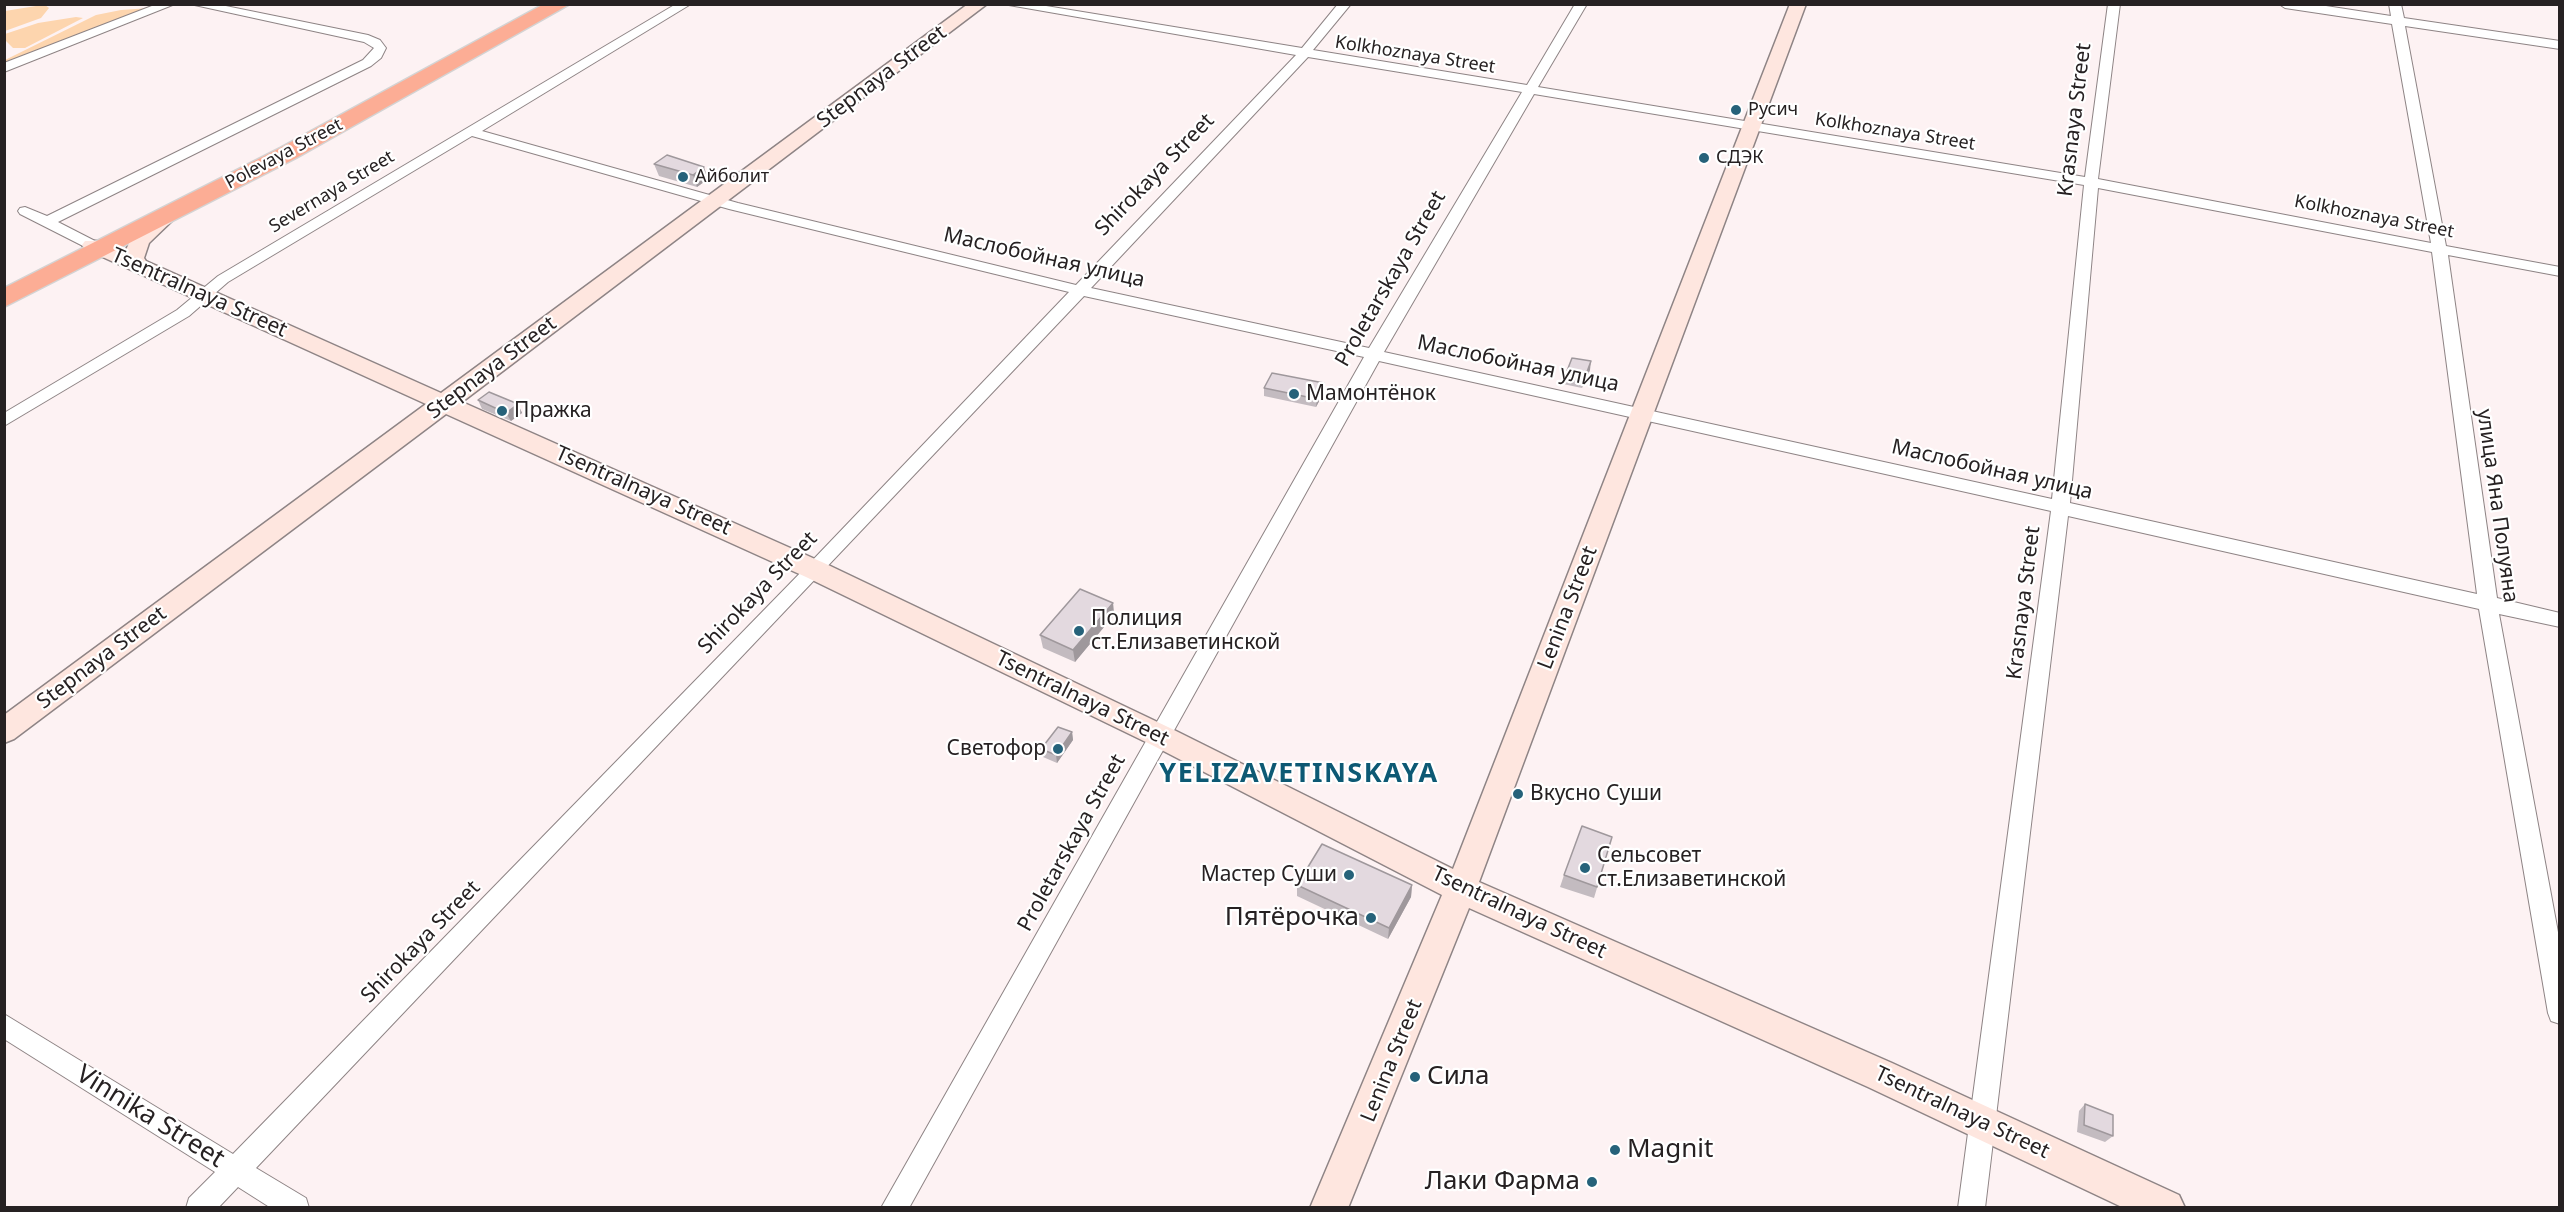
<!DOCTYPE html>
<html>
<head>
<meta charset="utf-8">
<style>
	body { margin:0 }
	#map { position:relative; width:2564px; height:1212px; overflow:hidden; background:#fdf2f3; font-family:"Noto Sans",sans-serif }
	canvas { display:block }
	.frame { position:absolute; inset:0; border:6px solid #262122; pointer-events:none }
</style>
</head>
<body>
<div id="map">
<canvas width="2564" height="1212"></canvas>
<div class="frame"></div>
</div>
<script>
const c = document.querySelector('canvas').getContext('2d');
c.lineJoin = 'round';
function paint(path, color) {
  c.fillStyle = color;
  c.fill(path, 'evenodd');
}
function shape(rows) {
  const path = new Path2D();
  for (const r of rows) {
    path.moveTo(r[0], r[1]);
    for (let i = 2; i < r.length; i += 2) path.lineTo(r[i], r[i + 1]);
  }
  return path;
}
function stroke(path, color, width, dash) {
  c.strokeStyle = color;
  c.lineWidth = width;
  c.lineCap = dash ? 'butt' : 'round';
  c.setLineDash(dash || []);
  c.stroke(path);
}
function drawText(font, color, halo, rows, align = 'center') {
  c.font = font + ' "Noto Sans",sans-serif';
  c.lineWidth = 4.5;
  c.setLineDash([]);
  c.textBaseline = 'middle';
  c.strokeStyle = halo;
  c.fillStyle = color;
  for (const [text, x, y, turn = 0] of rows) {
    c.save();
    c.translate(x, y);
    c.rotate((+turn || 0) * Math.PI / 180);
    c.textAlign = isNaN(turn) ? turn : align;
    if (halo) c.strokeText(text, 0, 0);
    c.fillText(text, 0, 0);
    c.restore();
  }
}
paint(shape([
	[36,6,45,5,49,8,41,18,5,31,5,11],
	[150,8,5,67,5,60,96,15,121,10],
	[76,17,83,18,25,48,13,48,5,40,5,34,38,23]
]), '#fdd5ae');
const street = shape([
	[157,4,175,4,4,72,4,63,157,4],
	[190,4,216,4,368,35,380,40,386,48,381,58,371,66,58,222,97,242,99,245,97,248,87,248,20,214,18,211,20,208,25,207,47,216,363,60,374,48,364,42,190,4],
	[676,4,691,4,482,131,738,203,1076,285,1296,55,1003,4,1034,4,1302,48,1338,4,1351,4,1313,50,1527,85,1575,4,1587,4,1538,87,2085,177,2108,4,2120,4,2098,179,2431,243,2392,24,2285,8,2279,4,2313,4,2391,16,2389,4,2401,4,2404,18,2560,41,2560,49,2405,26,2446,246,2560,267,2560,276,2448,255,2497,598,2560,613,2560,627,2499,614,2560,943,2560,1024,2551,1021,2548,1013,2479,609,2068,516,1985,1208,1958,1208,2051,511,1379,361,909,1208,881,1208,1364,357,1084,296,256,1168,306,1198,309,1208,271,1208,238,1187,218,1208,186,1208,189,1198,215,1172,4,1039,4,1014,233,1154,808,565,1069,292,729,209,472,136,228,282,189,316,4,426,4,413,177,310,218,276,676,4],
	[1308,57,1522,92,1369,348,1091,288,1308,57],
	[1534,94,2084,185,2052,499,1384,352,1534,94],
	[2098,188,2432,252,2477,594,2070,503,2098,188]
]);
const secondary = shape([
	[968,4,987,4,462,402,824,563,1170,728,1453,869,1790,4,1806,4,1479,882,1892,1063,2179,1195,2185,1208,2124,1208,1868,1087,1469,908,1348,1208,1310,1208,1442,895,1150,744,806,577,446,414,14,739,4,743,4,715,426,404,85,249,82,245,85,241,99,241,125,252,132,237,161,210,175,210,178,214,175,218,149,243,144,258,146,261,441,393,968,4]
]);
const highway = shape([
	[544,4,570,4,296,158,4,307,4,288,280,148,544,4]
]);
stroke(street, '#8e8485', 2);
stroke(secondary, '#8e8485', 3);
stroke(highway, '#d4d3d3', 3);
paint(street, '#fff');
paint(secondary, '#fee6df');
paint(highway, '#fcad95');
paint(shape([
	[654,164,708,179,697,187,659,176],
	[1590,370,1582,388,1563,384,1565,376],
	[1264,388,1324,392,1316,407,1264,396],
	[478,400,518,404,522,413,511,421,482,409],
	[1113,603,1114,615,1075,662,1043,648,1040,635],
	[1072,732,1073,740,1057,763,1043,757,1041,749],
	[1612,837,1594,898,1560,887,1564,875],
	[1297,885,1412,885,1411,897,1388,939,1297,896],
	[2085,1104,2113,1136,2105,1142,2077,1132,2079,1111]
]), '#c3bbc0');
paint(shape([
	[704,167,708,179,697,187,693,175],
	[1591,361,1590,370,1582,388,1584,380],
	[1324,383,1324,392,1316,407,1317,399],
	[518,404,522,413,511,421,506,413],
	[1113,603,1114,615,1075,662,1073,650],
	[1072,732,1073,740,1057,763,1056,755],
	[1412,885,1411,897,1388,939,1389,928]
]), '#9f989c');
const building = shape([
	[667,155,704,167,693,175,654,164,667,155],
	[1572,358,1591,361,1584,380,1565,376,1572,358],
	[1272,373,1324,383,1317,399,1264,388,1272,373],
	[489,392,518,404,506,413,478,400,489,392],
	[1080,589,1113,603,1073,650,1040,635,1080,589],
	[1058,727,1072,732,1056,755,1041,749,1058,727],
	[1582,826,1612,837,1597,887,1564,875,1582,826],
	[1322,844,1412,885,1389,928,1297,885,1322,844],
	[2085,1104,2113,1115,2113,1136,2084,1125,2085,1104]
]);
paint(building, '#e3d9df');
stroke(building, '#9f989c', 1.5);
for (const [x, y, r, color] of [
	[1736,110,6,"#26627a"],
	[1704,158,6,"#26627a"],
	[683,177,6,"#26627a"],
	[1294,394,6,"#26627a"],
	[502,411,6,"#26627a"],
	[1079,631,6,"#26627a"],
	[1058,749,6,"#26627a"],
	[1518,794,6,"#26627a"],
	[1585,868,6,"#26627a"],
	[1349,875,6,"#26627a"],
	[1371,918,6,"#26627a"],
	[1415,1077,6,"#26627a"],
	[1615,1150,6,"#26627a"],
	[1592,1182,6,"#26627a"]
]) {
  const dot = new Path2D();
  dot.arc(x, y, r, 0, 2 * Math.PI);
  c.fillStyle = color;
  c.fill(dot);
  stroke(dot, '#fff', 2);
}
drawText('18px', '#262122', '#fff', [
	["Kolkhoznaya Street",1415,55,9],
	["Kolkhoznaya Street",1895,132,9],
	["Polevaya Street",284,154,-28],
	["Severnaya Street",332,192,-31],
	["Kolkhoznaya Street",2374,217,11]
]);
drawText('18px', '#262122', '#fff', [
	["Русич",1748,110],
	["СДЭК",1716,158],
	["Айболит",695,177]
], 'left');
drawText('21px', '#262122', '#fff', [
	["Stepnaya Street",882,77,-37],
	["Krasnaya Street",2075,120,-83],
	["Shirokaya Street",1155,175,-46],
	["Маслобойная улица",1044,258,13],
	["Proletarskaya Street",1391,279,-60],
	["Tsentralnaya Street",199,293,24],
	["Маслобойная улица",1518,364,12],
	["Stepnaya Street",492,368,-37],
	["Маслобойная улица",1992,470,13],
	["Tsentralnaya Street",643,491,24],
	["улица Яна Полуяна",2497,506,82],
	["Shirokaya Street",758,593,-46],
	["Krasnaya Street",2024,603,-83],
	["Lenina Street",1568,608,-69],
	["Stepnaya Street",102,658,-37],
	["Tsentralnaya Street",1082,699,26],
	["Proletarskaya Street",1072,843,-61],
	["Tsentralnaya Street",1519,913,25],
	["Shirokaya Street",421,942,-46],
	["Lenina Street",1392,1061,-68],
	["Tsentralnaya Street",1962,1113,25]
]);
drawText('21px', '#262122', '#fff', [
	["Мамонтёнок",1306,394],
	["Пражка",514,411],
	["Полиция",1091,619],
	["ст.Елизаветинской",1091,643],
	["Светофор",1046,749,"right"],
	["Вкусно Суши",1530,794],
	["Сельсовет",1597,856],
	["ст.Елизаветинской",1597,880],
	["Мастер Суши",1337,875,"right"]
], 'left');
drawText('26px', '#262122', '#fff', [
	["Пятёрочка",1359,918],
	["Сила",1427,1077,"left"],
	["Magnit",1627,1150,"left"],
	["Лаки Фарма",1580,1182]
], 'right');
drawText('26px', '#262122', '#fff', [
	["Vinnika Street",150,1117,32]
]);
c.letterSpacing = '1.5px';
drawText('bold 27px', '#0d5974', '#fff', [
	["YELIZAVETINSKAYA",1299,774]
]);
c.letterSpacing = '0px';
</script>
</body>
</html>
